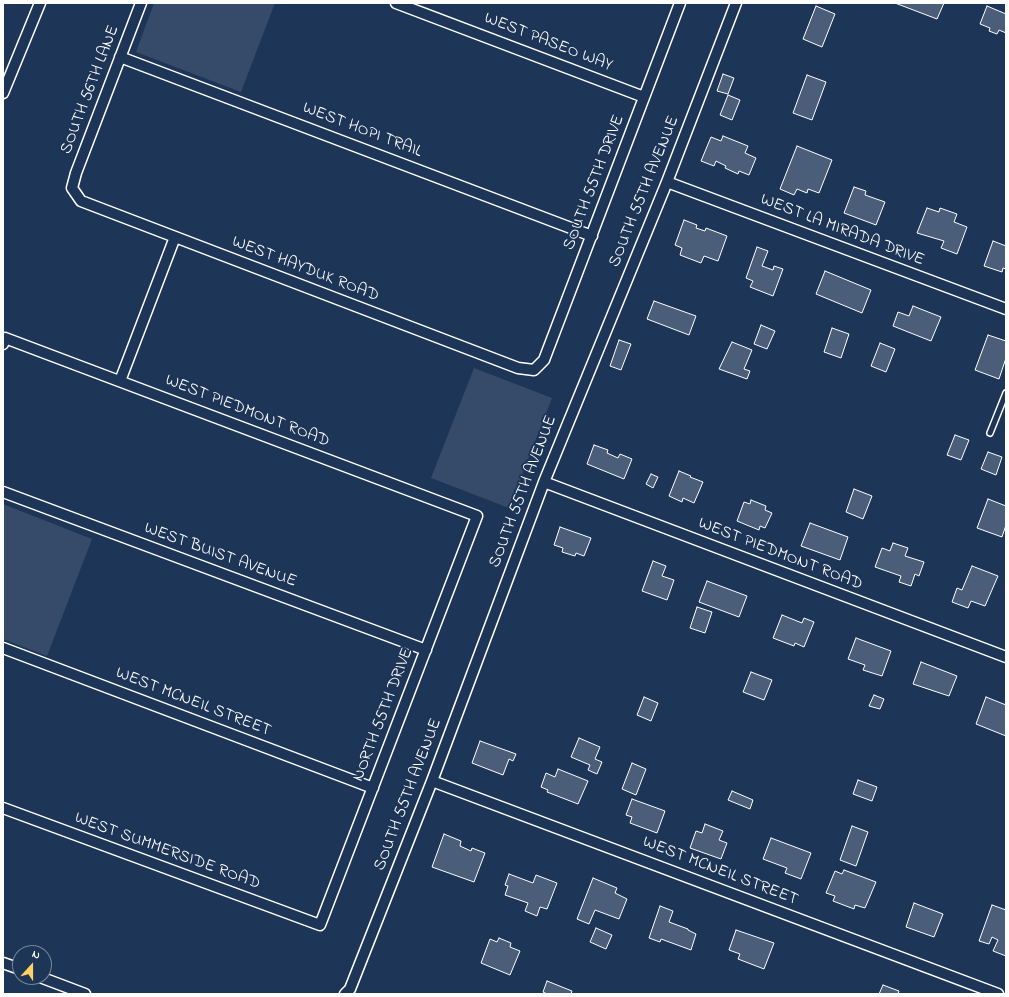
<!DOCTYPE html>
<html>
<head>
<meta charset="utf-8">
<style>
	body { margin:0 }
	#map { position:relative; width:1009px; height:997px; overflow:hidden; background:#1d3557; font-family:"Indie Flower",sans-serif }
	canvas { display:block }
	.frame { position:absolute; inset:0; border:4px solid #fff; pointer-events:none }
	.north { position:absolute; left:12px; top:945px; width:40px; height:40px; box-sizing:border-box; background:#1d3557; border:1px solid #77869a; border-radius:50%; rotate:21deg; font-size:11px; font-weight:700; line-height:16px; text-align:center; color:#fff }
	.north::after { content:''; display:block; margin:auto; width:14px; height:18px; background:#ffd166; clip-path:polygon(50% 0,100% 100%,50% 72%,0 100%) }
</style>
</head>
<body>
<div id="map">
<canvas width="1009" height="997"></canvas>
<div class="frame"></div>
<div class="north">N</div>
</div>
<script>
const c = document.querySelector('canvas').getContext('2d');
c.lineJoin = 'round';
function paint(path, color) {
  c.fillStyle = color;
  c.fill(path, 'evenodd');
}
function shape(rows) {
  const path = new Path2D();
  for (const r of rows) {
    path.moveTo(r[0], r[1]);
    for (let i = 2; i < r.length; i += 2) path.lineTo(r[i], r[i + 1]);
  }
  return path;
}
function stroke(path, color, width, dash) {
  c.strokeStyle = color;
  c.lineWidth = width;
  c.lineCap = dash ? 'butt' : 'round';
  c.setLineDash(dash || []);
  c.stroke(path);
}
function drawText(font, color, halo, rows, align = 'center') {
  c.font = font + ' "Indie Flower",sans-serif';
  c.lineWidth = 4;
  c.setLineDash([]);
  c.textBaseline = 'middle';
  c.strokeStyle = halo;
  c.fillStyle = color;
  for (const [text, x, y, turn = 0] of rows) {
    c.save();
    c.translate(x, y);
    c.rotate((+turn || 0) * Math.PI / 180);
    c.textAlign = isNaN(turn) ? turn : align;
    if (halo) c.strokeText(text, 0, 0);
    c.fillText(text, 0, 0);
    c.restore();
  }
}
paint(shape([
	[154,3,275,3,241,92,136,52],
	[474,368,552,398,509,508,431,478],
	[3,504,92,539,47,656,3,639]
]), '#364b69');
const building = shape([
	[895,3,944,3,937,19,895,3],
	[816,6,835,14,822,47,803,39,816,6],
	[987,6,1006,14,1006,33,999,30,997,34,989,31,990,28,980,24,987,6],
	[723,74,734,78,728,94,717,91,723,74],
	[807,75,826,82,812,120,793,113,807,75],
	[728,95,740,100,732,120,720,115,728,95],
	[723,136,748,146,745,153,756,158,749,175,739,171,738,174,725,168,726,166,716,161,714,166,701,161,711,137,721,141,723,136],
	[797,146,832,160,819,193,808,189,807,193,797,189,794,195,780,189,797,146],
	[854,187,866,191,865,195,885,202,876,225,844,213,854,187],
	[927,208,939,212,940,208,957,214,954,222,967,227,957,254,941,248,944,241,917,233,927,208],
	[684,220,697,225,696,228,705,231,706,228,727,236,718,261,704,256,701,263,680,255,682,248,675,245,684,220],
	[993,241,1006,246,1006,269,1003,268,1002,272,984,266,993,241],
	[757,247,768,251,762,266,773,270,774,266,783,269,773,296,750,287,753,281,746,278,757,247],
	[825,271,871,290,862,313,816,294,825,271],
	[654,301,696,316,689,335,647,319,654,301],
	[913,306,941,317,931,341,893,326,898,312,909,316,913,306],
	[761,325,775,331,767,349,754,344,761,325],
	[832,328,849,334,841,358,824,352,832,328],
	[988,335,1006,341,1006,358,999,379,975,370,988,335],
	[619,340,631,344,621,370,610,366,619,340],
	[732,342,752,350,744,369,750,371,747,379,719,369,732,342],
	[880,343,895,349,886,372,871,366,880,343],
	[955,435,969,440,961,460,947,455,955,435],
	[594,445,608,450,607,453,618,458,620,454,632,459,624,479,587,464,594,445],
	[988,452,1002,457,996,475,981,469,988,452],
	[679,471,691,476,690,477,703,482,694,503,683,498,682,502,669,496,679,471],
	[651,474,658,477,653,488,646,484,651,474],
	[854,489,872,496,863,519,846,512,854,489],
	[988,499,1006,506,1006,525,1002,537,977,528,988,499],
	[751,500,766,506,765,510,772,513,765,528,760,526,759,530,737,521,744,502,750,504,751,500],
	[810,523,848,537,840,560,801,546,810,523],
	[560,527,591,538,584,556,576,553,575,556,562,552,563,548,554,545,560,527],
	[893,543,908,548,905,556,924,562,919,576,915,574,911,586,899,582,901,576,875,567,882,548,890,551,893,543],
	[653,561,666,566,662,576,674,580,667,600,642,591,653,561],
	[972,566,998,576,985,606,971,601,968,608,952,602,957,588,962,590,972,566],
	[707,581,747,596,739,617,699,602,707,581],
	[697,607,712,612,705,633,690,628,697,607],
	[782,615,802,623,804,618,814,622,804,647,795,643,794,646,773,638,782,615],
	[856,638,891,651,882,676,863,670,865,665,848,659,856,638],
	[921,662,957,676,949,696,913,684,921,662],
	[751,672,772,680,764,700,743,692,751,672],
	[874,695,884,699,880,709,869,706,874,695],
	[644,697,658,703,651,721,637,715,644,697],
	[986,697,1006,705,1006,736,976,724,986,697],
	[579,738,600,747,595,759,602,762,597,774,588,770,590,765,571,757,579,738],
	[480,741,516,754,513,761,509,759,503,775,472,763,480,741],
	[632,763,646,769,636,795,622,789,632,763],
	[558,769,588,781,578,804,547,792,548,790,541,787,546,773,555,777,558,769],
	[858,780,877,787,872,801,853,794,858,780],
	[732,791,753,800,750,809,728,800,732,791],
	[632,799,665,811,657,833,630,823,632,817,626,815,632,799],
	[705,824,723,831,719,840,727,843,721,859,690,848,696,831,702,833,705,824],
	[852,826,868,832,856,866,840,860,852,826],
	[444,834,461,841,460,846,471,851,472,848,485,853,474,882,432,867,444,834],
	[771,838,811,853,801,879,785,873,787,868,763,859,771,838],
	[844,870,876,882,865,908,855,905,854,909,833,901,835,896,826,893,835,871,842,874,844,870],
	[509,874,533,883,536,875,557,883,547,909,540,907,537,916,525,911,528,903,505,895,508,886,505,885,509,874],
	[593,878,617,888,615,893,627,899,619,919,595,910,589,924,577,919,593,878],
	[914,903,943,914,934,937,906,927,914,903],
	[992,905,1006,910,1006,956,993,951,998,940,992,937,989,944,979,941,992,905],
	[660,906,673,911,669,922,688,929,688,930,696,934,691,950,661,939,660,942,649,938,660,906],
	[596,928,612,935,606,949,590,942,596,928],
	[736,930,774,943,764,969,738,959,740,954,729,950,736,930],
	[499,938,511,943,510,947,520,951,510,975,481,963,490,939,497,942,499,938],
	[547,981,572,991,571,994,547,994,543,992,547,981],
	[883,985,899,991,898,994,879,994,883,985]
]);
paint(building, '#4a5d79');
stroke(building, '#fff', 1);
const lane = shape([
	[990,433,1006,393]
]);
const street = shape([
	[141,3,76,173,72,188,81,201,518,368,534,370,544,360,680,3],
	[396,3,644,97],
	[120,57,592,236],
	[3,93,40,3],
	[667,182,1006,309],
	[3,344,5,338,477,516,320,925,3,808],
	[120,381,175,237],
	[544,482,1006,657],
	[3,492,426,650],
	[3,648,373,788],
	[432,781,998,994],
	[3,963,20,969],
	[40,977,85,994],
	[345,994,350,989,432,781,544,482,667,182,736,3]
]);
stroke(lane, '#fff', 8);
stroke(street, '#fff', 13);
stroke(lane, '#1d3557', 5);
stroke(street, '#1d3557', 10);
drawText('17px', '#fff', '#1d3557', [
	["WEST PASEO WAY",548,43,21],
	["SOUTH 56TH LANE",91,90,-69],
	["WEST HOPI TRAIL",362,131,21],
	["SOUTH 55TH DRIVE",595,183,-69],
	["SOUTH 55TH AVENUE",645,192,-68],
	["WEST LA MIRADA DRIVE",842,231,21],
	["WEST HAYDUK ROAD",305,270,21],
	["WEST PIEDMONT ROAD",247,412,21],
	["SOUTH 55TH AVENUE",524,492,-69],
	["WEST PIEDMONT ROAD",780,555,21],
	["WEST BUIST AVENUE",220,556,20],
	["WEST MCNEIL STREET",193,703,21],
	["NORTH 55TH DRIVE",384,715,-69],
	["SOUTH 55TH AVENUE",409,795,-69],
	["WEST SUMMERSIDE ROAD",167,852,20],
	["WEST MCNEIL STREET",720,872,21]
]);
</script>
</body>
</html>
